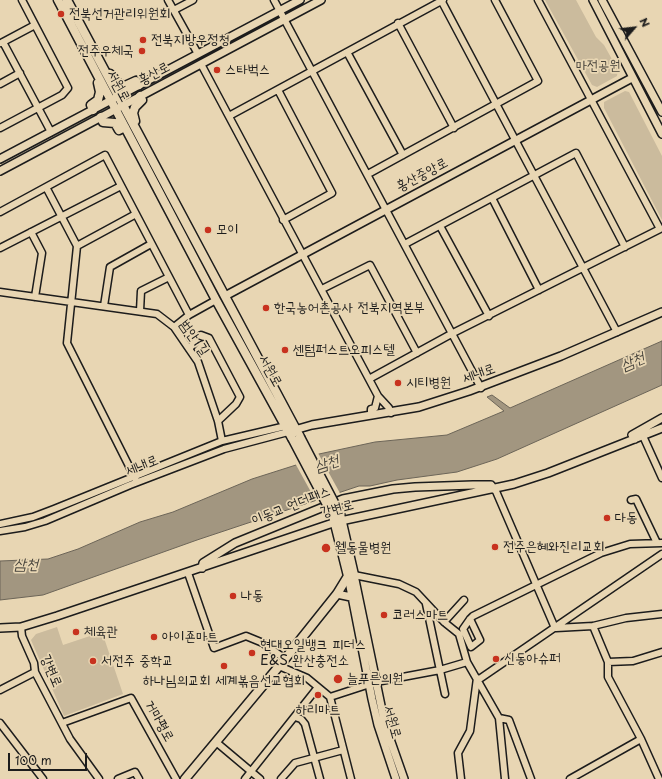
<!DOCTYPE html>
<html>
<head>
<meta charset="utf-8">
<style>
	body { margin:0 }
	#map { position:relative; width:662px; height:779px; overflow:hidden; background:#e8d6b3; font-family:"Playpen Sans",sans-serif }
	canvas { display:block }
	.north { position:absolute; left:614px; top:8px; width:40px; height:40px; -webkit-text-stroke:3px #e8d6b3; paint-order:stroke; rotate:62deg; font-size:11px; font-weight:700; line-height:16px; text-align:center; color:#1c1c1c }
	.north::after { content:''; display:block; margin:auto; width:14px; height:18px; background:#1c1c1c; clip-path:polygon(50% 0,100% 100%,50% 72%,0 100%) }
	.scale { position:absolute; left:8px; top:753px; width:79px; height:18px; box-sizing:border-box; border:2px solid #1c1c1c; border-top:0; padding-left:5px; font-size:12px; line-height:14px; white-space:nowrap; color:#1c1c1c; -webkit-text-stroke:3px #e8d6b3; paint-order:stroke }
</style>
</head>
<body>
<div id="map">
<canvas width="662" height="779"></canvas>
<div class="north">N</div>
<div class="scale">100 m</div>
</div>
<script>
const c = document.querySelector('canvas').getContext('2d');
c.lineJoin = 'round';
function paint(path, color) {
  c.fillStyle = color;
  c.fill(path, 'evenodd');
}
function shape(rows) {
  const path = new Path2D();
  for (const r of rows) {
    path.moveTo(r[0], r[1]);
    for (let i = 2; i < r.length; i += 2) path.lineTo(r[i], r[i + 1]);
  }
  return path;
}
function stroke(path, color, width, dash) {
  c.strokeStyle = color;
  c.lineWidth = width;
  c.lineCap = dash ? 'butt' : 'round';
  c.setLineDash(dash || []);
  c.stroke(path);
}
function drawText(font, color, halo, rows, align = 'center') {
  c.font = font + ' "Playpen Sans","Poor Story",sans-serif';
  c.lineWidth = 3.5;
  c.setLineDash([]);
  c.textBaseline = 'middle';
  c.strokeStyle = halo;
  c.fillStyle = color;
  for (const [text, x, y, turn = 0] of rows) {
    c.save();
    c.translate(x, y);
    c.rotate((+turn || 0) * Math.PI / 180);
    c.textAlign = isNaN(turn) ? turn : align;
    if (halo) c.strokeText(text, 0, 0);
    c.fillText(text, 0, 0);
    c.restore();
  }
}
paint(shape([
	[545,0,576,0,596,37,604,45,618,70,617,76,597,87,592,85],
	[625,91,629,92,662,156,662,220,604,108,604,102],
	[57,627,63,645,102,632,123,694,64,716,31,640,36,634]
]), '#cbbb9d');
const water = shape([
	[662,341,662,385,497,459,457,472,397,480,370,486,359,486,197,540,43,595,0,600,0,561,48,559,78,549,140,522,173,512,252,479,296,465,319,454,375,442,447,435,504,411,487,397,492,395,510,408,662,341]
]);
paint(water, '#a29680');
stroke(water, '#6c6558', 1);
paint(shape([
	[318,453,341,495,317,503,295,463]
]), '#e8d6b3');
const minor = shape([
	[168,0,198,54],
	[274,0,481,388],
	[441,0,617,332],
	[174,10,193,0],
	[398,23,454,128],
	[3,42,51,132],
	[1,43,35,25],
	[347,52,403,155],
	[201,64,378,396,389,408,391,413],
	[0,84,20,73],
	[278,90,332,193,283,220],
	[229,116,443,0],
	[0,128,62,95,68,88,22,0],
	[368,174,538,81,495,0],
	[46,187,77,246,67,343,137,482],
	[492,198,539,290],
	[0,212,105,155,189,315],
	[440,226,489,316],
	[31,232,42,253,35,297],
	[405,244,576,153,625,247],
	[77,246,136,214],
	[0,248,121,186],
	[322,289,370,265,417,353],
	[0,292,157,314,174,327,198,362,218,421,222,441],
	[104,306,110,267,151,244],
	[140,311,141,291,169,277],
	[174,327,189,315,216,300],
	[189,349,201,335,209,338,240,397,236,404,218,421],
	[369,379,453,333,660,229,538,0],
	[371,415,371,409,375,408,378,396],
	[643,436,662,478],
	[495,489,555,628],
	[631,500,636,499,657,543],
	[0,524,33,517,54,509,222,441,286,426],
	[0,531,25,527,45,521,130,485,224,449,288,432],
	[188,573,214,648,246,636,263,643,285,659],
	[354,575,399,584,416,592,444,622,459,634,467,662,499,718,505,779],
	[426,604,445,694],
	[470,619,480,640,471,647,463,629,470,619,473,616,601,553,630,544,662,543],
	[444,622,464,600],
	[593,626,608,662],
	[21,627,22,636,34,663,35,672,70,739,99,779],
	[556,628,593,626,626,618,662,614],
	[279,666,307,678,330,697,351,779],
	[478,680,662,554],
	[0,690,35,672],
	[330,697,376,682,440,670,467,662],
	[295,717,301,719,305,724,320,779],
	[499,718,509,720,531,779],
	[0,723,43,779],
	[62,723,131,698,176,779],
	[216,742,260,779],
	[118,779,135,772,139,779],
	[245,779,318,687],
	[281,779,295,763,343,750],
	[461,779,458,753,470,731,477,678],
	[570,779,641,739],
	[659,779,641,739,608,677,608,662,633,661,662,652]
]);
const tertiary = shape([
	[593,0,662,134],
	[602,0,662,112],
	[0,159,300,0],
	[0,171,321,0],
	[225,296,632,78],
	[291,431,312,425,419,407,469,391,561,356,662,312],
	[635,439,632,435,662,418],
	[202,568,203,563,235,543,343,499,393,489,415,487,473,485,491,485,494,489],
	[354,575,385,725,404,779],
	[348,576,372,699,378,725,396,779],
	[337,594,351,597],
	[0,628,21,627,57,616,336,522,514,484,548,473,662,428]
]);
const secondary = shape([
	[58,0,216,300,292,438],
	[67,0,300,437],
	[110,74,119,84,125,86,136,81,139,85],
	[93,110,91,105,98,100,100,92,98,83],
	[101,117,103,122,115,123,119,130,125,127],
	[133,122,135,121,133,113,135,107,142,100,140,96],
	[333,516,348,576],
	[185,779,285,659,337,594,348,576,354,575,340,514]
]);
stroke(minor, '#1c1c1c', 9);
stroke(tertiary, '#1c1c1c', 10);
stroke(secondary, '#1c1c1c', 11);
stroke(minor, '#e8d6b3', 6);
stroke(tertiary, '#e8d6b3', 7);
stroke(secondary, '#e8d6b3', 8);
const secondaryBridge = shape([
	[300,437,340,514],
	[292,438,333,516]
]);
stroke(secondaryBridge, '#1c1c1c', 11, []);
stroke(secondaryBridge, '#e8d6b3', 8);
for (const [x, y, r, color] of [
	[61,14,4,"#c8321e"],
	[143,40,4,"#c8321e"],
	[142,51,4,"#c8321e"],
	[217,70,4,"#c8321e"],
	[208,230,4,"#c8321e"],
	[266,308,4,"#c8321e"],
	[285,350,4,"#c8321e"],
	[398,383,4,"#c8321e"],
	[607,518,4,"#c8321e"],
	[495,547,4,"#c8321e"],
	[326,548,5,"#c8321e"],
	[233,596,4,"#c8321e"],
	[384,615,4,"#c8321e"],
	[76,632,4,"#c8321e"],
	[154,637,4,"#c8321e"],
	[252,653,4,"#c8321e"],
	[496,659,4,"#c8321e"],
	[93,661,4,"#c8321e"],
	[224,666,4,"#c8321e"],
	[338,679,5,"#c8321e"],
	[318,695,4,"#c8321e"]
]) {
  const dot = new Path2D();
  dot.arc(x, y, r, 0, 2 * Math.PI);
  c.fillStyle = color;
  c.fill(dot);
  stroke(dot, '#e8d6b3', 1.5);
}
drawText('14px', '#1c1c1c', '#e8d6b3', [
	["전북선거관리위원회",69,14],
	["전북지방우정청",151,40],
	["전주우체국",134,51,"right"],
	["스타벅스",225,70],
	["모이",216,230],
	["한국농어촌공사 전북지역본부",274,308],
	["센텀퍼스트오피스텔",293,350],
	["시티병원",406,383],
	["다동",615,518],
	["전주은혜와진리교회",503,547],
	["웰동물병원",335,548],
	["나동",241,596],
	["코러스마트",392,615],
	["체육관",84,632],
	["아이죤마트",162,637],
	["현대오일뱅크 피더스",260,645],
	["E&S 완산충전소",260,661],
	["신동아슈퍼",504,659],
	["서전주 중학교",101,661],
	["늘푸른의원",347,679],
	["하나님의교회 세계볶음선교협회",224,681,"center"],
	["하리마트",318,710,"center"]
], 'left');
drawText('14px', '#48443c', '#e8d6b3', [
	["마전공원",598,66]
]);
drawText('14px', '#1c1c1c', '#e8d6b3', [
	["홍산로",154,74,-28],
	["서원로",118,86,62],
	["홍산중앙로",422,175,-28],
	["범안1길",194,338,55],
	["서원로",270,371,61],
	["세내로",479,374,-20],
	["세내로",142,466,-22],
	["이동교 언더패스",291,506,-22],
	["강변로",337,509,-15],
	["강변로",51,671,67],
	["거마평로",159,721,61],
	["서원로",392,722,74]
]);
drawText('italic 15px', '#44413a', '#e8d6b3', [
	["삼천",633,362,-23],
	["삼천",327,464,-18],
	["삼천",26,565,1]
]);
</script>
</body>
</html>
